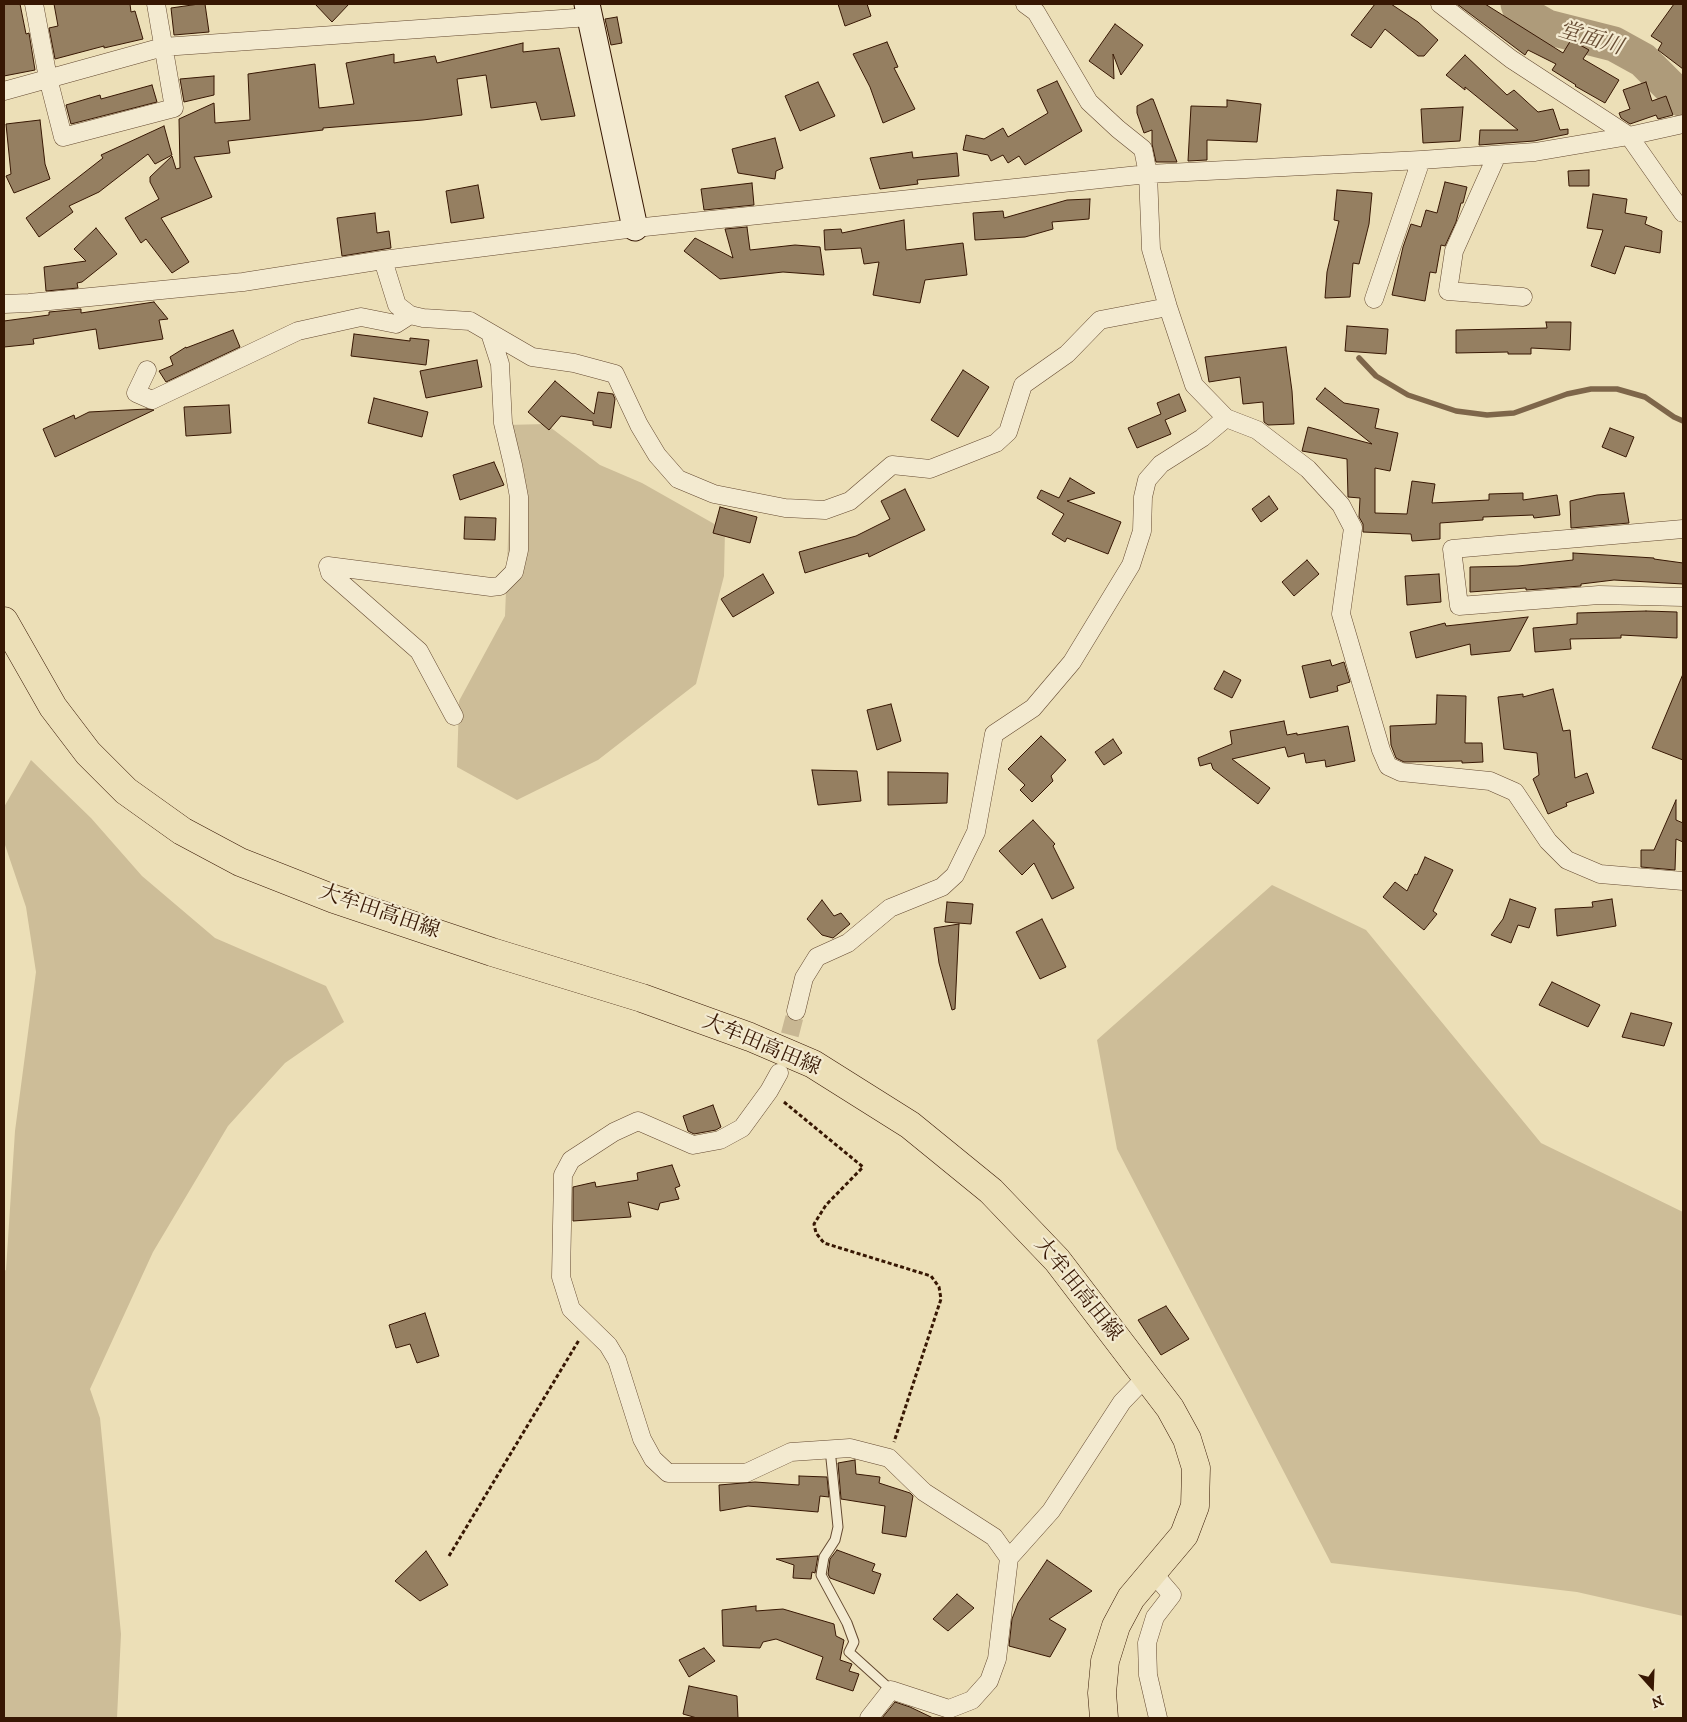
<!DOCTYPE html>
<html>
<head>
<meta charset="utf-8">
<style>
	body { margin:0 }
	#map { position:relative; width:1687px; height:1722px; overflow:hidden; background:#ecdfb7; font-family:"IM FELL DW Pica",serif }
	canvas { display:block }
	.frame { position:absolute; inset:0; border:5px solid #371703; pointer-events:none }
	.north { position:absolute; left:1627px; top:1662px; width:50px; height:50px; -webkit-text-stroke:4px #f3ead0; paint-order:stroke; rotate:160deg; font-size:14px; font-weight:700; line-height:20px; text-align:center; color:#371703 }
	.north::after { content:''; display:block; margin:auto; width:18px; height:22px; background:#371703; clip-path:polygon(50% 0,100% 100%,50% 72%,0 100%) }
</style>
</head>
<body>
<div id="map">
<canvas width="1687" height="1722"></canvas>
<div class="frame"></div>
<div class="north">N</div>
</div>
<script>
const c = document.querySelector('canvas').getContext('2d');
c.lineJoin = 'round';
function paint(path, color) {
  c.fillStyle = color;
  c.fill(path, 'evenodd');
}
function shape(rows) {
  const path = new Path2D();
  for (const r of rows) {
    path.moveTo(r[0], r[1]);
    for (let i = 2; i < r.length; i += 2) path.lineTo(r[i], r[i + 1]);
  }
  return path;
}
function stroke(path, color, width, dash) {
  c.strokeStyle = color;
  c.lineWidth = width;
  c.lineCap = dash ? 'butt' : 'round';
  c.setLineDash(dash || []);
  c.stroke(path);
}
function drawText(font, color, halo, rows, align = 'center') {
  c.font = font + ' "IM FELL DW Pica","Noto Serif JP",serif';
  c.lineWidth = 4.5;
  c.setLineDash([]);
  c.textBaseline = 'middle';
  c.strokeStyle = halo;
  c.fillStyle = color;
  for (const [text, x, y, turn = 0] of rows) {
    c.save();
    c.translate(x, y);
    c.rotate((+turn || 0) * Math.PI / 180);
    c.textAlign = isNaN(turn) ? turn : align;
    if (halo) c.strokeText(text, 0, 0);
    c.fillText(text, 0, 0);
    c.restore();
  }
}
paint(shape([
	[546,424,600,465,642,483,725,530,724,576,696,684,598,760,517,800,457,767,459,701,505,616,510,489,506,425],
	[31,760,91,818,142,876,215,938,326,986,344,1022,285,1063,228,1126,153,1252,90,1389,100,1418,121,1634,117,1718,4,1718,4,1271,6,1270,15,1131,36,972,26,907,4,842,4,807],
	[1272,885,1366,930,1541,1143,1683,1212,1683,1616,1577,1592,1331,1563,1117,1149,1097,1040]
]), '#cdbd98');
stroke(shape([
	[1359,358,1376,376,1408,395,1456,411,1487,415,1514,413,1567,394,1591,389,1617,389,1645,397,1674,417,1683,421]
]), '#7e664a', 5.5);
stroke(shape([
	[1518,4,1521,12,1547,27,1614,44,1643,60,1683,100]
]), '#ae9b7a', 35);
const building = shape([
	[4,4,20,4,26,34,29,33,35,70,4,76,4,4],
	[54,4,130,4,131,12,135,11,143,39,104,48,104,46,55,59,49,28,58,26,54,4],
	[199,4,205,4,209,32,174,35,171,8,199,4],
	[315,4,349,4,332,22,315,4],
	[838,4,867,4,871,16,845,26,838,4],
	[1375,4,1391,4,1418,22,1438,40,1424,56,1418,56,1385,29,1371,48,1351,35,1375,4],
	[1457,4,1485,4,1563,53,1571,40,1589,50,1583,59,1619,80,1605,103,1575,86,1576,85,1552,70,1556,64,1528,50,1525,55,1457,4],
	[1674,4,1683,4,1683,69,1658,50,1662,43,1651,36,1674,4],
	[617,17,622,43,611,45,605,19,617,17],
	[1115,24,1143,45,1121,75,1113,54,1114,79,1089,61,1115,24],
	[887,42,898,67,894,68,915,109,883,123,870,87,853,54,887,42],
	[523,43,523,52,559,48,575,116,541,120,536,102,491,108,486,75,457,79,462,115,423,120,323,128,323,130,228,141,230,153,194,157,212,197,161,218,189,262,172,273,146,239,141,243,125,218,159,199,150,182,150,177,172,156,176,169,180,168,179,119,214,103,215,123,250,120,248,74,315,64,319,108,354,104,346,63,394,54,394,63,435,56,437,63,523,43],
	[1465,55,1507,95,1514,90,1538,112,1553,109,1560,130,1568,129,1568,134,1534,141,1479,145,1480,130,1518,130,1465,87,1465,90,1446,75,1465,55],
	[214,76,214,95,184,102,180,79,214,76],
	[1057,81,1082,131,1025,165,1019,156,1008,163,1003,155,991,161,988,155,963,150,966,135,984,139,1003,128,1008,137,1048,113,1037,90,1057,81],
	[818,82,835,116,800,131,785,96,818,82],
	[1646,82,1652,101,1666,96,1673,115,1658,119,1656,115,1630,124,1621,118,1619,113,1630,109,1623,90,1646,82],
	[152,85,157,102,71,124,66,105,100,95,101,99,152,85],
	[1151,99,1153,99,1177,162,1156,162,1152,144,1152,130,1144,133,1137,113,1137,106,1151,99],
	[1227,100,1261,104,1257,142,1207,140,1207,160,1188,161,1191,106,1227,107,1227,100],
	[1463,107,1460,141,1423,143,1421,109,1463,107],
	[40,120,45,164,50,179,14,193,6,176,11,174,6,124,40,120],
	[164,126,172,155,155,164,148,154,99,192,69,206,73,212,39,237,26,218,103,158,101,155,164,126],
	[775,138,783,168,776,171,775,179,738,173,732,149,775,138],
	[912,152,913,158,957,153,959,176,917,180,918,184,880,189,870,158,912,152],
	[1589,170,1589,186,1569,186,1568,171,1589,170],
	[1445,182,1467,187,1463,203,1461,203,1456,222,1445,246,1441,245,1436,273,1430,272,1425,301,1392,295,1403,247,1411,224,1421,227,1426,210,1437,213,1445,182],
	[752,183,754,205,704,210,701,189,752,183],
	[478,185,484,218,451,223,446,191,478,185],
	[1337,190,1372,193,1369,224,1359,264,1353,263,1350,297,1325,298,1327,272,1339,221,1334,220,1337,190],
	[1593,194,1627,199,1625,213,1647,217,1645,224,1662,231,1660,253,1625,246,1615,274,1591,266,1603,230,1587,228,1593,194],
	[1090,199,1089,219,1052,222,1053,229,1025,237,975,240,973,213,1003,211,1004,218,1067,200,1090,199],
	[375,213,377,233,389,231,391,248,342,256,337,218,375,213],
	[904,220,906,250,963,243,967,275,925,280,920,303,873,295,879,262,864,264,861,248,825,250,824,230,841,229,842,233,904,220],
	[747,227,750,250,795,245,820,247,824,275,783,272,720,279,684,251,695,238,733,258,725,229,747,227],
	[96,228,117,254,82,282,77,283,78,288,46,291,44,267,86,261,74,249,96,228],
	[154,302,168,319,159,320,163,339,99,349,96,329,33,339,34,344,4,347,4,321,49,315,49,312,81,309,81,313,154,302],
	[1546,322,1571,322,1570,350,1531,348,1531,354,1508,354,1508,352,1456,353,1456,330,1547,328,1546,322],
	[1347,326,1388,329,1386,354,1345,351,1347,326],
	[233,330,240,347,166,382,159,371,173,365,170,357,186,347,186,348,233,330],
	[354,334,410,341,410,338,429,340,426,365,351,356,354,334],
	[1286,347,1292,391,1294,424,1268,425,1264,422,1263,402,1243,404,1240,377,1209,382,1205,357,1286,347],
	[477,360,482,387,426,398,420,371,477,360],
	[963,370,989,387,958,437,931,420,963,370],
	[555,381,594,414,598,392,613,394,615,399,611,428,593,425,593,421,561,416,549,430,528,412,555,381],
	[1325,388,1344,403,1379,409,1375,428,1398,433,1390,471,1375,468,1375,513,1407,514,1412,481,1435,484,1432,503,1489,500,1489,494,1523,493,1523,500,1557,495,1560,515,1534,518,1533,515,1483,517,1483,520,1440,523,1440,539,1412,541,1411,534,1363,532,1363,524,1359,517,1360,498,1348,497,1347,459,1302,451,1308,427,1372,444,1316,399,1325,388],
	[1179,394,1186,411,1165,420,1171,434,1137,448,1128,428,1161,414,1157,403,1179,394],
	[374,398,428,412,422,437,368,423,374,398],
	[229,405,231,433,186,436,184,407,229,405],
	[147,409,154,410,55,457,43,429,74,415,75,419,89,412,147,409],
	[1610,428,1634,437,1626,457,1602,447,1610,428],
	[494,462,504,485,460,500,453,475,494,462],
	[1070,478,1095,493,1067,501,1121,522,1108,554,1067,538,1065,542,1052,534,1064,514,1037,498,1041,490,1059,498,1070,478],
	[905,489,925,530,869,557,868,553,805,573,799,552,856,536,890,519,881,501,905,489],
	[1624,493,1629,523,1571,528,1570,501,1597,495,1624,493],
	[1269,496,1278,509,1261,522,1252,509,1269,496],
	[720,507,757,517,750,543,713,533,720,507],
	[465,517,496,518,495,540,464,539,465,517],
	[1573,553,1654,558,1654,559,1683,563,1683,584,1614,580,1581,584,1581,586,1526,590,1526,588,1470,592,1470,567,1518,566,1573,560,1573,553],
	[1307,560,1319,574,1294,596,1282,582,1307,560],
	[763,574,774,593,733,617,721,599,763,574],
	[1439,574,1441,602,1407,605,1405,576,1439,574],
	[1646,611,1677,612,1677,638,1621,635,1621,638,1570,639,1571,649,1535,652,1533,628,1577,624,1577,613,1646,611],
	[1528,617,1510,651,1471,655,1470,644,1416,658,1410,632,1445,623,1446,626,1528,617],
	[1330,660,1332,666,1344,662,1350,682,1337,686,1338,691,1310,698,1302,666,1330,660],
	[1224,671,1241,680,1232,698,1214,689,1224,671],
	[1683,674,1683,760,1652,748,1683,674],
	[1553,689,1563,731,1570,730,1575,778,1587,773,1594,793,1566,803,1567,806,1548,814,1533,779,1539,775,1537,753,1504,749,1498,697,1523,694,1523,697,1553,689],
	[1437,695,1466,696,1465,743,1482,743,1483,762,1462,763,1462,761,1404,762,1396,758,1391,745,1390,726,1436,724,1437,695],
	[891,704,901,741,877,750,867,710,891,704],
	[1284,721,1287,735,1297,733,1297,735,1348,726,1355,761,1326,767,1325,760,1306,763,1304,753,1288,757,1285,747,1232,759,1270,788,1258,804,1213,769,1211,763,1200,766,1198,758,1232,744,1230,731,1284,721],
	[1041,736,1066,760,1051,776,1053,781,1032,802,1020,790,1025,785,1008,769,1041,736],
	[1113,739,1122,753,1104,765,1095,752,1113,739],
	[812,770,857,771,861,801,818,805,812,770],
	[888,772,948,773,947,803,888,805,888,772],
	[1676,800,1676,820,1683,823,1683,842,1676,839,1675,870,1641,867,1641,850,1654,850,1676,800],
	[1033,820,1055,844,1053,846,1074,888,1052,899,1034,863,1022,875,999,851,1033,820],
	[1425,857,1453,870,1433,911,1437,914,1424,930,1383,897,1395,882,1407,891,1415,874,1417,875,1425,857],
	[1510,899,1536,908,1529,928,1518,925,1511,943,1491,935,1503,919,1510,899],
	[1612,899,1616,926,1557,936,1555,909,1593,907,1592,902,1612,899],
	[822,900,834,916,841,913,850,924,833,938,822,935,807,919,822,900],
	[947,902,973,904,971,924,945,922,947,902],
	[1042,919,1066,967,1040,979,1016,932,1042,919],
	[959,924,955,1009,952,1010,939,963,934,928,959,924],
	[1552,982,1600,1005,1588,1027,1539,1005,1552,982],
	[1631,1013,1672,1023,1664,1046,1622,1037,1631,1013],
	[713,1105,721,1127,716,1130,694,1134,688,1131,683,1116,713,1105],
	[672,1165,680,1186,675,1188,679,1199,660,1203,658,1210,628,1202,631,1217,573,1221,573,1187,595,1182,596,1187,638,1180,637,1173,672,1165],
	[1166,1306,1189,1339,1161,1355,1138,1320,1166,1306],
	[425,1313,439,1356,417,1363,410,1344,396,1348,389,1325,425,1313],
	[855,1460,856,1474,880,1477,879,1483,910,1493,913,1496,906,1537,882,1533,885,1506,841,1499,838,1463,855,1460],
	[799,1476,827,1477,829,1497,820,1496,818,1512,748,1506,720,1511,719,1485,755,1482,799,1485,799,1476],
	[837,1550,875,1564,872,1571,881,1574,874,1594,830,1578,828,1574,830,1559,837,1550],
	[426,1551,448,1585,420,1601,395,1581,426,1551],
	[818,1556,815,1573,812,1572,811,1579,793,1578,794,1565,776,1559,818,1556],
	[1047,1560,1092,1591,1049,1619,1066,1629,1050,1657,1009,1646,1012,1619,1018,1603,1047,1560],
	[957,1594,974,1608,948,1631,933,1619,957,1594],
	[756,1606,756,1611,783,1609,834,1624,836,1636,844,1640,840,1660,852,1664,849,1671,859,1674,853,1691,816,1679,823,1657,776,1639,763,1642,760,1648,723,1646,722,1610,756,1606],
	[704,1648,715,1661,689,1677,679,1660,704,1648],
	[689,1686,737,1696,738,1718,697,1718,683,1714,689,1686],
	[895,1702,910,1707,933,1718,882,1718,895,1702]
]);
paint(building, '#957f61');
stroke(building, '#371703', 1);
stroke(shape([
	[783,1061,796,1011]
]), '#c8b793', 18, [18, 9]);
const lane = shape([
	[830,1449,838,1527,835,1540,824,1557,821,1575,847,1623,854,1642,849,1652,891,1690]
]);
const street = shape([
	[34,4,48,78,63,137,174,108,156,4],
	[1025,4,1036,12,1089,102,1118,129,1143,149,1148,174,1151,249,1168,307,1194,385,1226,418,1257,430,1308,469,1341,505,1353,528,1341,614,1381,750,1388,766,1401,772,1490,781,1515,792,1548,841,1567,860,1600,874,1683,881],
	[1440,4,1511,59,1629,136,1683,213],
	[4,91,163,47,590,17],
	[1497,155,1454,251,1448,291,1523,297],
	[383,260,397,305,410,315,423,318,470,321,532,357,574,363,615,374,639,425,657,455,678,479,714,494,785,508,825,510,850,501,892,465,930,469,996,443,1008,432,1023,385,1067,354,1100,320,1168,307],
	[1374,299,1421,160],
	[4,304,29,303,243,282,383,260,635,228,1148,174,1421,160,1535,152,1629,136,1683,124],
	[147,370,136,393,152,400,298,331,361,317,396,324,410,315],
	[1683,529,1452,549,1459,606,1599,595,1683,597],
	[454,716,419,651,330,573,328,566,491,587,500,586,514,572,519,550,519,497,513,465,503,423,500,364,490,333],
	[796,1011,804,978,817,957,848,943,890,908,942,887,955,875,976,832,994,734,1033,708,1072,662,1131,565,1142,531,1143,497,1147,480,1161,464,1202,438,1226,418],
	[779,1073,769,1091,742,1128,720,1140,693,1145,638,1121,614,1132,571,1160,563,1175,561,1277,571,1309,608,1345,617,1360,642,1439,653,1459,668,1473,746,1473,791,1452,850,1448,889,1458,924,1492,994,1537,1009,1558,997,1659,989,1681,972,1700,949,1709,891,1690,869,1718],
	[1009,1558,1051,1511,1122,1402,1146,1377],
	[1153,1573,1172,1595,1155,1617,1147,1643,1148,1675,1158,1718]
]);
const secondary = shape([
	[587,4,635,228]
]);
const primary = shape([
	[4,621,53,707,88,753,126,791,182,831,240,862,334,899,492,952,642,998,750,1037,813,1064,910,1125,991,1191,1057,1260,1170,1408,1187,1439,1196,1468,1195,1506,1184,1535,1131,1598,1116,1626,1105,1661,1102,1693,1104,1718]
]);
stroke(lane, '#644930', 11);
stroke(street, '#644930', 19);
stroke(secondary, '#371703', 27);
stroke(primary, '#371703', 29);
stroke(shape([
	[784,1102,863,1167,826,1205,814,1224,816,1233,824,1243,931,1276,939,1287,941,1299,894,1442],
	[449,1556,579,1340]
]), '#371703', 3, [4, 2.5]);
stroke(lane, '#f3ead0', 9);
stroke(street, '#f3ead0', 18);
stroke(secondary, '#f3ead0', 25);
stroke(primary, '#ecdfb7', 28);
drawText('21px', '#371703', '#f3ead0', [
	["大牟田高田線",379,913,19],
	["大牟田高田線",761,1046,23],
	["大牟田高田線",1077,1290,51]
]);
drawText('italic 22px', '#674c33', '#f3ead0', [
	["堂面川",1590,40,17]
]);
</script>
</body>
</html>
